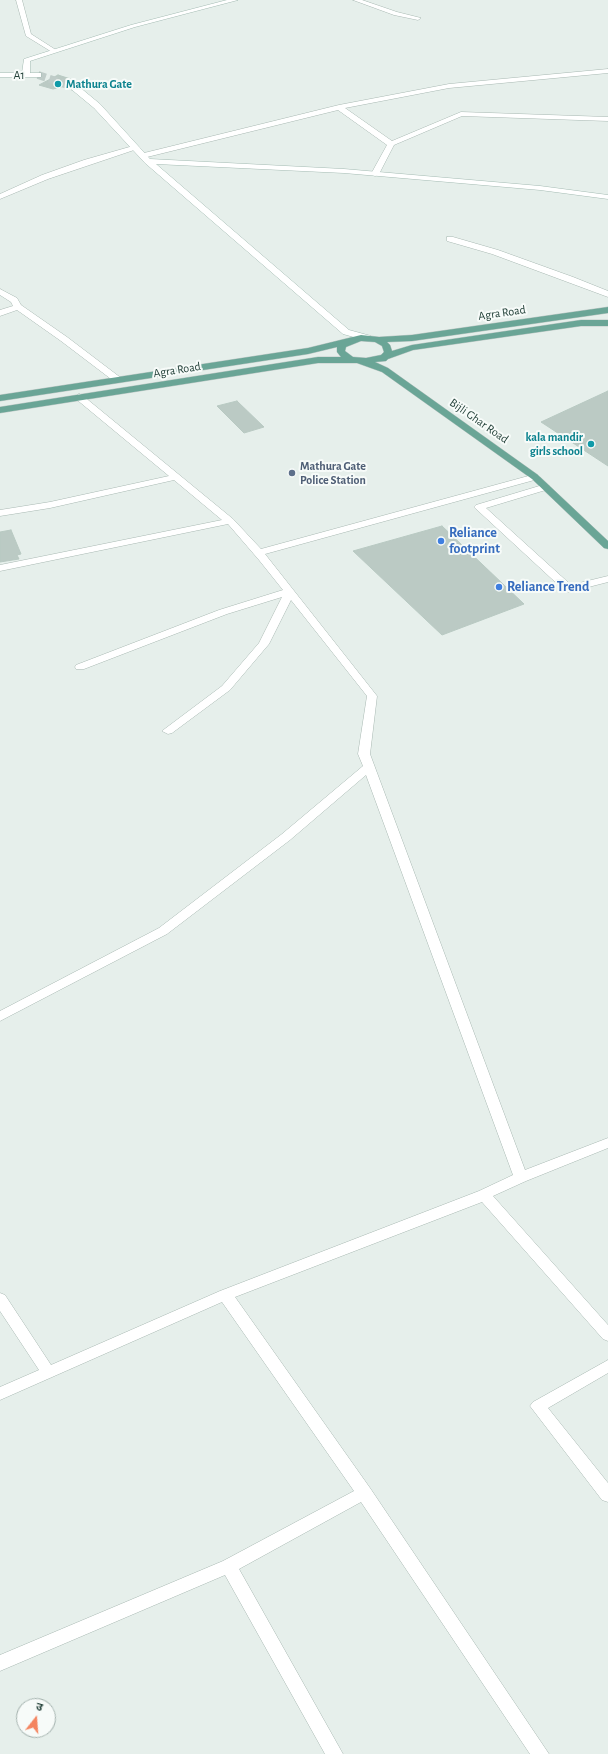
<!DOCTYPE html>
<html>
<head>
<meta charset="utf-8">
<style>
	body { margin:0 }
	#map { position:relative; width:608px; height:1754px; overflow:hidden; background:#e6efeb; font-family:"Alegreya Sans","Noto Sans Devanagari",sans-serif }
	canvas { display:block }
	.north { position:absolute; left:16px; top:1698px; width:40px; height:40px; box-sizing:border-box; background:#f7fbf9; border:1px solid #a3b1ad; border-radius:50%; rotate:17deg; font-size:11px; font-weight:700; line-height:16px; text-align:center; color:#24423a }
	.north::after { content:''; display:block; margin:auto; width:14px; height:18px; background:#f4845f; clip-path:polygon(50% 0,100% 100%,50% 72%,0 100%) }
</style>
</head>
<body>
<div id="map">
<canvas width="608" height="1754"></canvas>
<div class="north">उ</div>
</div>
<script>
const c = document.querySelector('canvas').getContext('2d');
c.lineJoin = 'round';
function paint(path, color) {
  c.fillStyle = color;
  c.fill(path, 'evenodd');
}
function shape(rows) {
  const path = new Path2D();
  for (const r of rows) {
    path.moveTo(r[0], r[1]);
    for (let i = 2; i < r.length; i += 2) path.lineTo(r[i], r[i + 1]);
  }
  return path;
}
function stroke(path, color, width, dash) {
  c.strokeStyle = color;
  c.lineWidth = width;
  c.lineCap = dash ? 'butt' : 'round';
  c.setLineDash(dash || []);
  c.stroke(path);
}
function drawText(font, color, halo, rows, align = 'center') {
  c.font = font + ' "Alegreya Sans",sans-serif';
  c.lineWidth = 4;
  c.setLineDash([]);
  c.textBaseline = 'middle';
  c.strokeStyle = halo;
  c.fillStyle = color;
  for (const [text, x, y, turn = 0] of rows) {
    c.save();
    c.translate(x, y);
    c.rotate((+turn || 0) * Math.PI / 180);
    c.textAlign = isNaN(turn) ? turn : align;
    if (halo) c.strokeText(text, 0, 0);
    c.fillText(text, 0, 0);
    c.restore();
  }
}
const building = shape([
	[58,75,80,82,53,89,39,85,58,75],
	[608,391,608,466,541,422,608,391],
	[237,401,264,427,244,433,217,406,237,401],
	[442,526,524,604,442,635,353,551,442,526],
	[11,530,21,554,17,555,19,559,0,562,0,532,11,530]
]);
paint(building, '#bbcac4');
stroke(building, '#b8c9c2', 1);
stroke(shape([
	[38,75,74,87]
]), '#bfccc8', 8, [8, 4]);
const street = shape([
	[16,0,22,0,31,34,56,50,56,52,52,52,26,36,16,0],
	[353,0,362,0,397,12,421,18,418,20,394,15,353,0],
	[608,69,608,73,449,88,345,108,392,141,461,112,608,117,608,121,462,116,394,145,379,174,375,176,371,174,387,145,338,110,143,158,139,156,140,154,339,105,449,84,608,69],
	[133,146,136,146,140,148,48,179,0,199,0,194,42,175,84,160,133,146],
	[447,237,453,237,498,250,573,277,608,291,608,297,492,254,447,241,447,237],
	[0,289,17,298,21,305,67,337,121,378,122,380,121,382,115,382,61,341,17,310,0,316,0,310,13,306,11,302,0,295,0,289],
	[79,394,82,395,233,519,261,549,532,475,538,475,540,477,538,479,265,554,377,696,370,754,525,1170,608,1138,608,1148,526,1181,493,1196,608,1325,608,1341,603,1339,482,1202,235,1297,370,1488,549,1754,530,1754,361,1502,239,1569,343,1754,325,1754,225,1575,0,1671,0,1655,223,1561,354,1491,222,1302,0,1400,0,1387,39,1370,0,1311,0,1293,5,1295,51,1365,220,1291,479,1191,513,1175,366,775,290,840,167,934,0,1021,0,1011,159,928,282,834,363,766,358,754,367,696,291,600,269,644,230,690,172,733,168,734,162,731,222,686,259,643,282,597,227,614,84,669,76,669,75,667,76,665,219,610,283,590,259,560,228,524,0,571,0,565,222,520,174,480,50,508,0,516,0,510,50,502,169,476,76,399,74,397,79,394],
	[546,484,551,487,549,489,486,508,571,585,608,576,608,582,569,592,565,591,474,507,476,505,546,484],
	[608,1360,608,1373,548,1408,608,1483,608,1502,602,1500,530,1406,533,1402,608,1360]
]);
const secondary = shape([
	[227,0,238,0,135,27,30,61,30,73,41,73,41,77,0,77,0,73,22,73,24,59,131,25,227,0],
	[71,85,77,85,100,104,150,159,344,169,540,186,608,195,608,199,540,190,344,173,156,164,349,330,371,336,372,338,368,341,343,334,145,163,94,108,71,89,71,85]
]);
const primary = shape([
	[608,307,608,313,412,341,387,342,390,345,392,351,412,345,581,320,608,320,608,326,581,326,413,350,388,359,386,361,375,362,388,368,538,475,608,541,608,549,604,548,532,479,382,372,357,363,318,363,0,413,0,407,318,357,341,357,337,352,337,347,308,354,0,401,0,395,308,348,361,335,379,337,412,335,608,307],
	[361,341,375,342,382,346,384,352,381,355,366,358,353,357,345,351,346,347,361,341]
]);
stroke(street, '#a8b8b2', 1);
stroke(secondary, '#a4bbb3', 1);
stroke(primary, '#c2cac8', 1);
paint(street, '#fff');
paint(secondary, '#fff');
paint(primary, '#6aa596');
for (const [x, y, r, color] of [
	[58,84,4,"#0f9aa8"],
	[591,444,4,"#0f9aa8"],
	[292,473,4,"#5c6f8a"],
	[441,541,4,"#3f7fe0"],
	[499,587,4,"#3f7fe0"]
]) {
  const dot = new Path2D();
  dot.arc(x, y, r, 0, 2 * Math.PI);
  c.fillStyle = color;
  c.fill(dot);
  stroke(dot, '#f7fbf9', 1.5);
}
drawText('12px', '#24423a', '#f7fbf9', [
	["A1",19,75],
	["Agra Road",502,313,-8],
	["Agra Road",177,370,-9],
	["Bijli Ghar Road",479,421,35]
]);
drawText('bold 12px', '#0d838f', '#f7fbf9', [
	["Mathura Gate",66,84],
	["kala mandir",583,437,"right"],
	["girls school",583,451,"right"]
], 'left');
drawText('bold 12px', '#4e5e75', '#f7fbf9', [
	["Mathura Gate",300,466],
	["Police Station",300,480]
], 'left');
drawText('bold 14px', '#366cbe', '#f7fbf9', [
	["Reliance",449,533],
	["footprint",449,549],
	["Reliance Trend",507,587]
], 'left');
</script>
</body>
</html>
